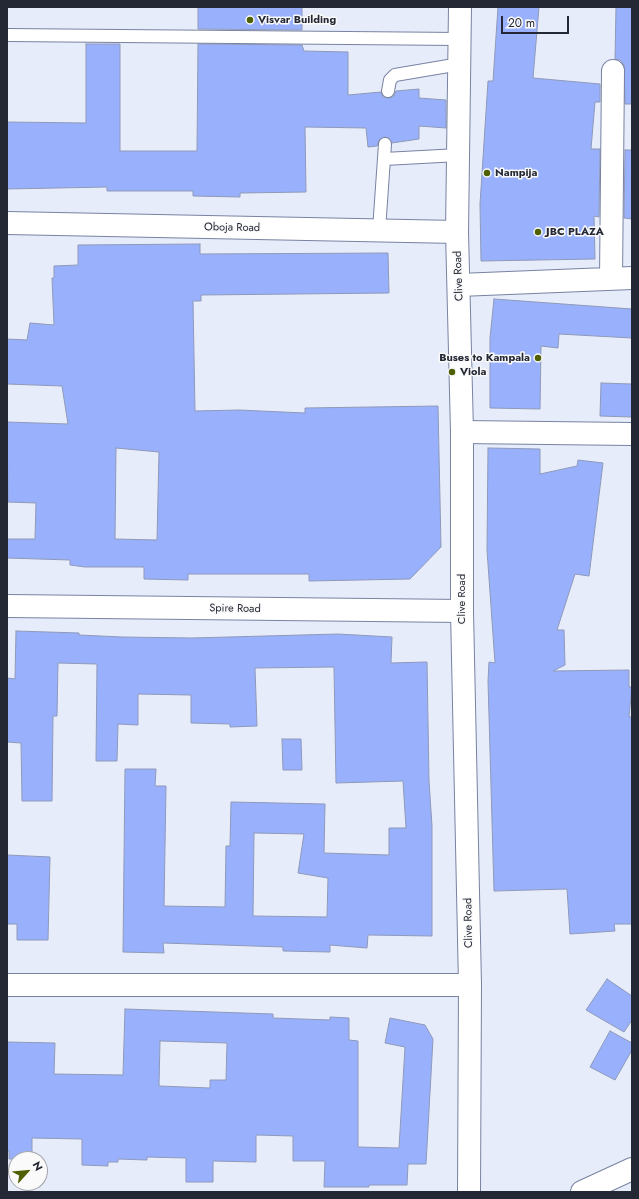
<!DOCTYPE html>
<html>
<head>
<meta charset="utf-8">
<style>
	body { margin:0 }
	#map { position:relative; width:639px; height:1199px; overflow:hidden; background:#e7ecfa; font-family:Jost,sans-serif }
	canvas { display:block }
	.frame { position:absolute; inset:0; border:8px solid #242835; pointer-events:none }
	.north { position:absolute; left:8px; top:1151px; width:40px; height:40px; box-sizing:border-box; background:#fafafa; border:1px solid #a4a6ab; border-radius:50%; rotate:63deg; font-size:11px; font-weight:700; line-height:16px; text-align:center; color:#242835 }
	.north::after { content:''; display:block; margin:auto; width:14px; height:18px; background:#4e5f04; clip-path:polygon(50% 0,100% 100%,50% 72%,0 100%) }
	.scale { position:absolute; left:501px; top:16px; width:68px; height:18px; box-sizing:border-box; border:2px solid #242835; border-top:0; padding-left:5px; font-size:12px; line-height:14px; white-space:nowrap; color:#242835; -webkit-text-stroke:3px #fafafa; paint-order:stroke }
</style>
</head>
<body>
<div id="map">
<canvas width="639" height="1199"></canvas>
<div class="frame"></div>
<div class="north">N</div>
<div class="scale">20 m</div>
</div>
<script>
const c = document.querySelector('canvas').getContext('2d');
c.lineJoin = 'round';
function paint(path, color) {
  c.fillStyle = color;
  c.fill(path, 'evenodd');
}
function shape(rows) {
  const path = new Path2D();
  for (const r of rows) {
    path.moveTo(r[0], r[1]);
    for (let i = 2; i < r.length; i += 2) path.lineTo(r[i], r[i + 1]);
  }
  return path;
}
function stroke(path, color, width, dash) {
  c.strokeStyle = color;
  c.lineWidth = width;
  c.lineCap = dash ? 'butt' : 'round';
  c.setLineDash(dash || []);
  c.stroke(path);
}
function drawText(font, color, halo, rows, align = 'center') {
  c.font = font + ' Jost,sans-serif';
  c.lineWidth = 3;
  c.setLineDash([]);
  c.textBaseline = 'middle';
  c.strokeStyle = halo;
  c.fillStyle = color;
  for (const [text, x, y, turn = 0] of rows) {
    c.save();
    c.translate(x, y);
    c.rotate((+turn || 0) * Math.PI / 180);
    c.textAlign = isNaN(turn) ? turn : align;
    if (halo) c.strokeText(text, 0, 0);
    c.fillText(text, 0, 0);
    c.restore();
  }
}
const building = shape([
	[198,7,302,7,302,30,198,29,198,7],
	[498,7,539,7,533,78,600,84,600,102,595,102,591,149,600,149,599,217,594,216,595,259,481,261,480,204,488,81,493,81,498,7],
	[616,7,632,7,632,104,625,104,624,65,620,60,615,59,616,7],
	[86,44,120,44,120,151,197,151,198,44,302,45,304,51,348,52,348,95,381,92,383,97,390,98,394,96,396,91,419,89,419,98,446,100,446,128,419,126,419,139,392,143,389,138,385,137,379,140,377,146,368,147,366,128,305,127,306,192,240,193,240,197,193,196,193,191,107,191,107,187,7,189,7,122,86,123,86,44],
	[625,150,632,150,632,219,624,218,625,150],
	[200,244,200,254,388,253,389,293,201,295,201,301,193,301,195,411,239,410,305,413,305,408,438,406,441,547,410,579,309,581,309,574,188,574,188,580,144,579,144,567,85,567,70,565,70,560,7,558,7,539,35,539,36,503,8,502,7,422,68,424,62,386,7,384,7,339,27,340,30,323,54,325,52,278,54,278,54,266,78,265,78,245,200,244],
	[116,448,159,452,157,540,115,539,116,448],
	[494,299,632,309,632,338,559,334,558,348,541,346,540,409,490,408,490,338,494,299],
	[601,383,632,384,632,417,600,416,601,383],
	[488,448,540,449,540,474,577,466,578,460,603,463,589,576,575,574,557,630,564,630,565,665,553,671,629,670,629,687,632,687,629,717,632,717,632,924,614,924,615,931,570,934,567,889,494,891,488,681,489,662,495,663,487,550,488,448],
	[16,631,79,633,79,635,122,637,192,638,338,634,392,637,391,663,427,662,429,781,432,826,432,936,368,935,367,948,330,945,330,952,283,951,283,947,163,943,164,953,123,952,125,769,156,769,155,786,166,786,164,906,225,907,226,846,230,846,231,802,325,804,324,853,389,855,389,828,406,828,403,781,336,783,334,667,255,668,257,726,230,727,230,724,191,723,191,695,138,694,138,725,118,724,117,761,96,761,97,664,58,663,57,716,53,716,52,801,22,801,21,743,7,742,7,678,15,679,16,631],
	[254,833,304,834,298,873,328,878,327,917,253,916,254,833],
	[282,739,301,739,302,770,283,770,282,739],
	[7,855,50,857,48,940,17,940,17,924,7,924,7,855],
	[607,979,632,996,632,1020,624,1032,586,1010,607,979],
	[125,1009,273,1014,273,1018,330,1020,330,1017,349,1018,349,1040,358,1041,358,1147,399,1148,405,1047,385,1043,390,1018,425,1025,433,1039,426,1164,408,1164,407,1185,369,1185,369,1187,324,1187,325,1161,293,1161,293,1136,256,1135,256,1162,213,1161,213,1182,186,1182,186,1158,147,1157,147,1160,118,1159,118,1162,108,1162,108,1166,82,1165,82,1139,32,1138,32,1159,9,1159,9,1151,7,1151,7,1042,55,1043,54,1074,123,1075,125,1009],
	[160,1041,227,1043,226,1080,210,1080,210,1088,159,1086,160,1041],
	[610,1031,632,1043,632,1050,615,1080,590,1067,610,1031]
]);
paint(building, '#99b1fd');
stroke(building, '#8e99b9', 1);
const service = shape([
	[7,35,460,39],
	[388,91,390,80,395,75,460,64],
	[384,159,459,155],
	[379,230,385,144]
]);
const minor = shape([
	[7,223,457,232],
	[611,279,613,71],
	[459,285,632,278],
	[462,432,632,434],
	[7,606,462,611],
	[7,985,470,985]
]);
const tertiary = shape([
	[460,7,457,232,462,432,462,611,470,985,469,1192],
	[582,1192,632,1169]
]);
stroke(service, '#7883a2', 14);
stroke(minor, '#7883a2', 24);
stroke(tertiary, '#7883a2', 24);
stroke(service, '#fff', 12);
stroke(minor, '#fff', 22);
stroke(tertiary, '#fff', 22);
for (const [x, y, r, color] of [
	[250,20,4,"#4e5f04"],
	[487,173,4,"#4e5f04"],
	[538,232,4,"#4e5f04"],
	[538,358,4,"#4e5f04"],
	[452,372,4,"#4e5f04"]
]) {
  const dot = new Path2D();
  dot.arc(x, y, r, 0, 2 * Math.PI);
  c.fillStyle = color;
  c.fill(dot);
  stroke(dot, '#fafafa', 1.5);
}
drawText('bold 11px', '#242835', '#fafafa', [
	["Visvar Building",258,20],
	["Nampija",495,173],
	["JBC PLAZA",546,232],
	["Buses to Kampala",530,358,"right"],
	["Viola",460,372]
], 'left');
drawText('11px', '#242835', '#fafafa', [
	["Oboja Road",232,228,1],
	["Clive Road",459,276,-92],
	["Clive Road",462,599,-90],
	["Spire Road",235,609,1],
	["Clive Road",469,923,-91]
]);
</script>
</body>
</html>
